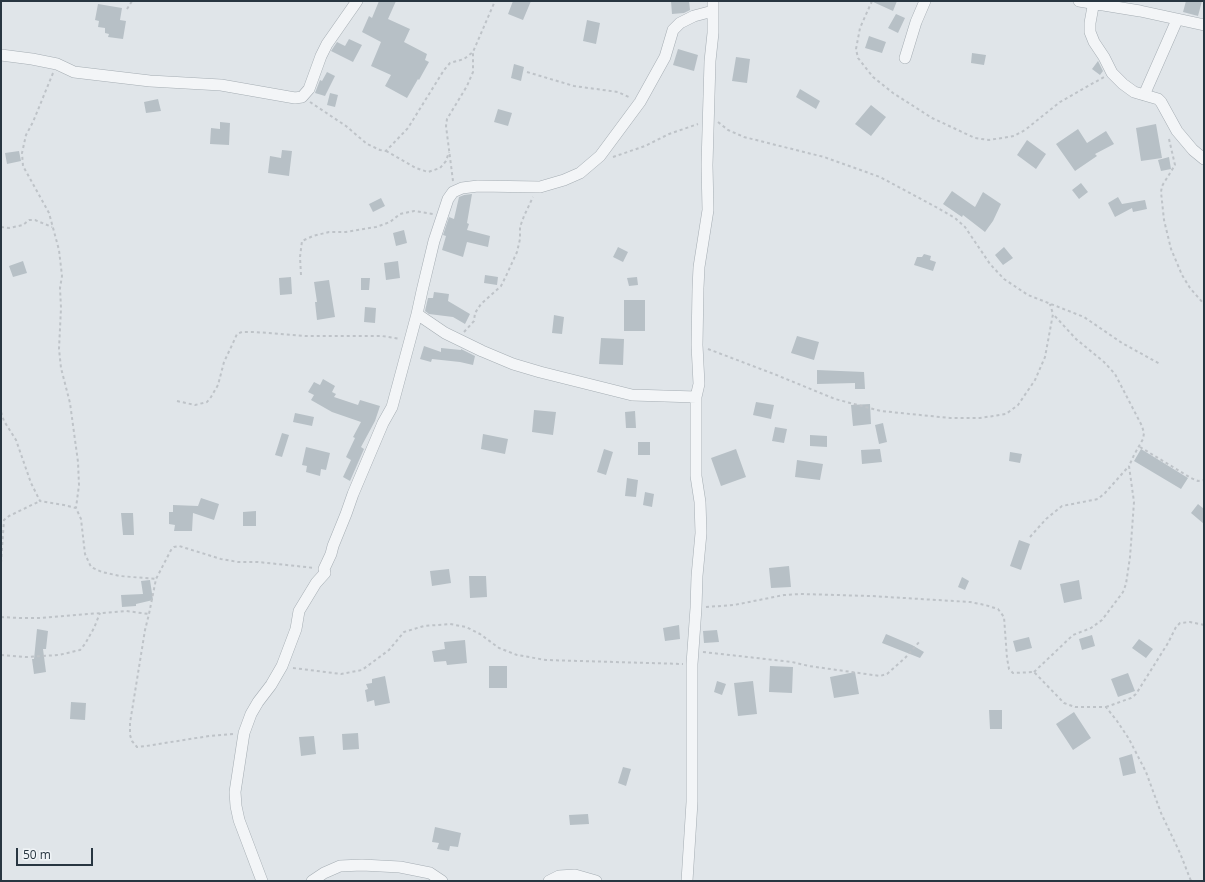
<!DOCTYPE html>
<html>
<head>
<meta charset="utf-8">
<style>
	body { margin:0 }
	#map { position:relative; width:1205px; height:882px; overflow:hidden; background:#e0e5e9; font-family:"Open Sans",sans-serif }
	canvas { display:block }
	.frame { position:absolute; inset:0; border:2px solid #283641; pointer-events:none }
	.scale { position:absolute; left:16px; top:848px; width:77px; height:18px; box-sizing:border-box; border:2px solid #283641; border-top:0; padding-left:5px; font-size:12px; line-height:14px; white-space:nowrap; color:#283641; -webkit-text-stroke:3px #f0f4f7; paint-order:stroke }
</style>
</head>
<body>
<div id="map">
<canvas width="1205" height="882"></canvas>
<div class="frame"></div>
<div class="scale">50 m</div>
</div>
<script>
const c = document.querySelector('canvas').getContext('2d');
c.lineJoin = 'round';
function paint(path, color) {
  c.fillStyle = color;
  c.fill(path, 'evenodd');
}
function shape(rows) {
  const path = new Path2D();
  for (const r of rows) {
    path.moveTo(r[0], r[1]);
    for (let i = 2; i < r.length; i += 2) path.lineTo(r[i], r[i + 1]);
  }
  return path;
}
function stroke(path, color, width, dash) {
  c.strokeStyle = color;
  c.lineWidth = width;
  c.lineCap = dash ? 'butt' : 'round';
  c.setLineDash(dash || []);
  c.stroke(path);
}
paint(shape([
	[379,1,396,1,388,19,410,29,404,42,427,54,425,60,429,62,419,80,418,79,407,98,385,86,391,75,371,66,381,42,362,32,369,16,372,18],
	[513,1,531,1,523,20,508,14],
	[671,1,689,1,690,10,684,13,672,14],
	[871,1,897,1,893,11],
	[1186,1,1202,1,1198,16,1183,12],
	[98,4,122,8,120,20,126,21,123,39,108,37,109,34,105,33,105,28,98,27,99,21,95,20],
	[896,14,905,18,898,33,888,28],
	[587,20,600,23,596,44,583,41],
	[869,36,886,42,882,53,865,48],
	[349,39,362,45,353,62,331,51,337,42,345,46],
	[678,49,698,55,694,71,673,65],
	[972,53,986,55,984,65,971,63],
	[736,57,750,59,747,83,732,81],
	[1098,61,1103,71,1100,75,1092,69],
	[514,64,524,67,521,81,511,78],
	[327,72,335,76,325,96,315,93,320,80,322,81],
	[800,89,820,101,816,109,796,97],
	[330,93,338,95,335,107,327,105],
	[158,99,161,111,146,113,144,102],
	[871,105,886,117,871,136,855,124],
	[498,109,512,113,508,126,494,122],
	[220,122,230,123,229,145,210,144,211,128,220,129],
	[1156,124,1162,158,1141,161,1136,128],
	[1078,129,1087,143,1106,131,1114,144,1095,154,1097,156,1075,171,1056,144],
	[1027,140,1046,154,1036,169,1017,155],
	[282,150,292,151,289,176,268,173,270,156,281,158],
	[19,151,21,161,7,164,5,153],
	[1169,157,1171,169,1161,171,1158,160],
	[1081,183,1088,192,1079,199,1072,190],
	[952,191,975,207,983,192,1001,204,993,221,985,232,963,215,962,217,943,204],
	[472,194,467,223,469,224,467,230,490,236,488,247,467,242,463,257,442,250,446,236,443,235,449,217,454,219,459,197,464,195],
	[1118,197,1122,204,1145,200,1147,209,1133,212,1132,208,1115,217,1108,203],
	[381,198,385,206,373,212,369,204],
	[404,230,407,243,396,246,393,233],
	[618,247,628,252,623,262,613,257],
	[1004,247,1013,258,1003,265,995,255],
	[924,254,931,256,930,260,936,262,933,271,914,265,917,257,922,257],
	[23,261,27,273,13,277,9,266],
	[398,261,400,278,386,280,384,263],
	[485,275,498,277,497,285,484,283],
	[291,277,292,294,280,295,279,278],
	[637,277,638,285,629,286,627,278],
	[361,278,370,278,369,290,361,290],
	[329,280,335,317,317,320,315,302,317,302,314,282],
	[434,292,449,294,448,301,470,314,465,324,453,317,429,314,425,311,428,298,433,298],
	[624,300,645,300,645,331,624,331],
	[365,307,376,308,375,323,364,322],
	[554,315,564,317,562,334,552,333],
	[797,336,819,342,814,360,791,353],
	[601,338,624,339,623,365,599,364],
	[424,346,441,352,441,348,461,350,461,349,475,356,473,365,460,362,432,359,431,362,420,359],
	[817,370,864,372,865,389,855,389,855,383,817,384],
	[323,379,335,386,332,392,336,394,334,397,358,405,360,400,380,406,375,421,361,447,364,449,350,481,343,477,351,460,346,457,355,438,353,437,361,422,332,412,311,400,314,395,308,392,314,382,320,385],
	[756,402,774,405,771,419,753,415],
	[870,404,871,424,853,426,851,405],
	[534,410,556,412,553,435,532,432],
	[635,411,636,428,626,428,625,412],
	[295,413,314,417,312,426,293,422],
	[883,423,887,442,879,444,875,425],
	[775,427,787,429,784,443,772,441],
	[282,433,289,435,282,457,275,455],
	[483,434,508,439,505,454,481,449],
	[810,435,827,436,827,447,810,446],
	[638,442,650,442,650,455,638,455],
	[306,447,330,453,326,470,321,469,320,476,306,472,307,466,302,465],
	[604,449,613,452,606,475,597,472],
	[736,449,746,477,721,486,711,458],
	[880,449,882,462,862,464,861,450],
	[1141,449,1188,478,1181,489,1134,461],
	[1010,452,1022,454,1020,463,1009,461],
	[797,460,823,464,820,480,795,477],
	[627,478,638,480,636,497,625,496],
	[645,492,654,494,652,507,643,505],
	[201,498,219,504,214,520,193,513,192,531,174,531,175,525,169,524,169,512,173,512,173,505,198,506],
	[1198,504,1204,509,1204,524,1191,513],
	[256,511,256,526,243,526,243,512],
	[121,513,133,513,134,535,123,535],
	[1019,540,1030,544,1021,570,1010,566],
	[789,566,791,587,771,588,769,568],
	[449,569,451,583,432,586,430,571],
	[469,576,486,576,487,597,470,598],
	[962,577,969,581,965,590,958,587],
	[150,580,153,600,136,604,136,606,122,607,121,595,143,594,141,581],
	[1079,580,1082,599,1064,603,1060,584],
	[679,625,680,639,665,641,663,628],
	[37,629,48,631,46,649,43,649,46,672,34,674,32,659,34,659],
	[717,630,719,642,704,643,703,631],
	[886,634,912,645,924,652,920,658,882,643],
	[1092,635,1095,646,1082,650,1079,639],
	[1029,637,1032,648,1016,652,1013,641],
	[1139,639,1153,649,1146,658,1132,648],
	[465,640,467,663,447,665,446,661,434,662,432,651,445,649,444,642],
	[489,666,507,666,507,688,489,688],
	[770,666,793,667,792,693,769,692],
	[855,672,859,694,834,698,830,677],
	[1128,673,1135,691,1118,697,1111,679],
	[385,676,390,703,375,706,374,700,367,702,365,690,368,689,366,684,372,683,372,679],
	[717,681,726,684,722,695,714,692],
	[753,681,757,714,738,716,734,683],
	[71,702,86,703,85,720,70,719],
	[989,710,1002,710,1002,729,990,729],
	[1074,712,1091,738,1073,750,1056,724],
	[358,733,359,749,343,750,342,734],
	[314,736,316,754,301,756,299,737],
	[1132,754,1136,773,1123,776,1119,758],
	[623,767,631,769,626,786,618,783],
	[588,814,589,824,570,825,569,815],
	[435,827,461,833,458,847,450,846,449,851,437,849,439,843,432,842]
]), '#b7c0c6');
const street = shape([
	[1079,1,1140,11,1204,25],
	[1094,1,1090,23,1090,32,1094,42,1104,57,1112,73,1123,84,1134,92,1158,99,1161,102,1177,131,1193,150,1204,159],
	[1,55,32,59,57,64,74,72,150,81,221,85,295,98,302,97,309,89,321,56,327,44,357,1],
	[905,58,916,22,925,1],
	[1144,95,1177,20],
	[417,314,445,333,482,351,513,364,540,372,632,395,696,397],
	[262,881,239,820,236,806,235,792,244,733,251,714,258,702,271,685,282,666,296,629,299,611,316,583,325,573,324,569,331,554,333,546,346,514,353,494,383,423,392,407,417,314,422,291,434,241,448,199,453,192,462,188,478,186,540,187,564,180,580,173,600,156,640,102,665,57,673,30,680,23,694,16,713,11],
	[312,881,324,873,340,866,362,865,400,867,430,873,442,881],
	[549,881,559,876,575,875,596,881],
	[687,881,692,802,692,664,696,608,697,576,701,533,700,502,696,476,696,397,699,384,697,345,698,288,699,267,708,210,707,165,710,61,713,33,713,1]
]);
stroke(street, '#a5adb3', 12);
stroke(shape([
	[872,1,860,28,856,49,858,58,873,77,893,93,932,118,975,138,989,140,1014,136,1025,130,1060,102,1104,77],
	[127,9,132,1],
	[527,72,574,86,618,92,631,98],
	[53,73,33,122,26,135,22,153,23,166,49,213,59,250,62,276,60,288,61,308,59,349,61,368,70,403,78,462,79,485,76,508],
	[310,102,346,126,367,144,380,150,386,151,408,128,444,70,450,63,464,59,473,52,495,1],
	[718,122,728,130,744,137,824,157,880,177,934,206,955,218,965,227,990,264,1004,279,1028,295,1084,317,1122,343,1160,364],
	[1169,139,1175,165,1162,186,1161,192,1164,220,1171,249,1182,275,1190,288,1204,304],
	[386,151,416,168,428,172,440,168,446,161,449,152],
	[613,157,645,146,669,134,698,124],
	[453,181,446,126,447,119,467,86,473,72,473,53],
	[1,227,9,228,23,225,29,220,35,220,52,227],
	[301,275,300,257,302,241,313,236,329,232,346,232,376,227,390,222,400,214,414,211,433,214],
	[464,332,474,321,475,313,481,304,501,286,506,276,517,252,520,239,520,227,524,216,533,197],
	[708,349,774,374,835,399,881,411,950,418,980,418,1006,414,1018,405,1035,380,1045,357,1053,314,1050,304],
	[177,401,195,405,207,402,211,397,218,385,224,362,233,343,237,334,242,332,255,332,306,336,382,336,400,339],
	[1,412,4,421,16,440,31,483,40,501,64,505,76,508,81,519,85,554,91,567,102,572,120,576,156,579],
	[1140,447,1191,478,1198,481,1204,480],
	[1030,537,1046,519,1062,506,1098,499,1105,493,1129,466],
	[1,563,4,520,9,516,40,501],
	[706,607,734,605,784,595,800,594,871,596,970,602,985,605,998,609,1004,617,1007,658,1009,669,1013,673,1034,672,1064,703,1075,707,1106,707,1117,721,1129,739,1146,772,1161,813,1180,853,1191,881],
	[1,617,20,618,40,618,126,611,149,614],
	[703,652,792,662,809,666,880,676,887,674,905,658,920,641],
	[1,655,26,657,59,655,80,650,85,644,94,628,100,613],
	[293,668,341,674,362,670,389,650,404,632,424,626,450,624,466,627,480,634,499,648,517,655,546,660,683,664],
	[1034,672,1073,635,1091,628,1102,620,1123,592,1126,584,1130,557,1134,502,1129,466,1134,455,1143,439,1144,433,1142,426,1115,374,1104,362,1076,339,1053,314],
	[1106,707,1131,698,1136,694,1168,643,1176,627,1180,623,1190,622,1204,625],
	[233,734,209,736,146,746,137,747,132,741,130,735,130,723,145,630,149,614,156,579,171,550,174,547,179,546,221,559,238,562,258,562,315,568]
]), '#bec3c8', 2, [3, 3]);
stroke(street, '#f3f5f7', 11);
</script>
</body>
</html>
